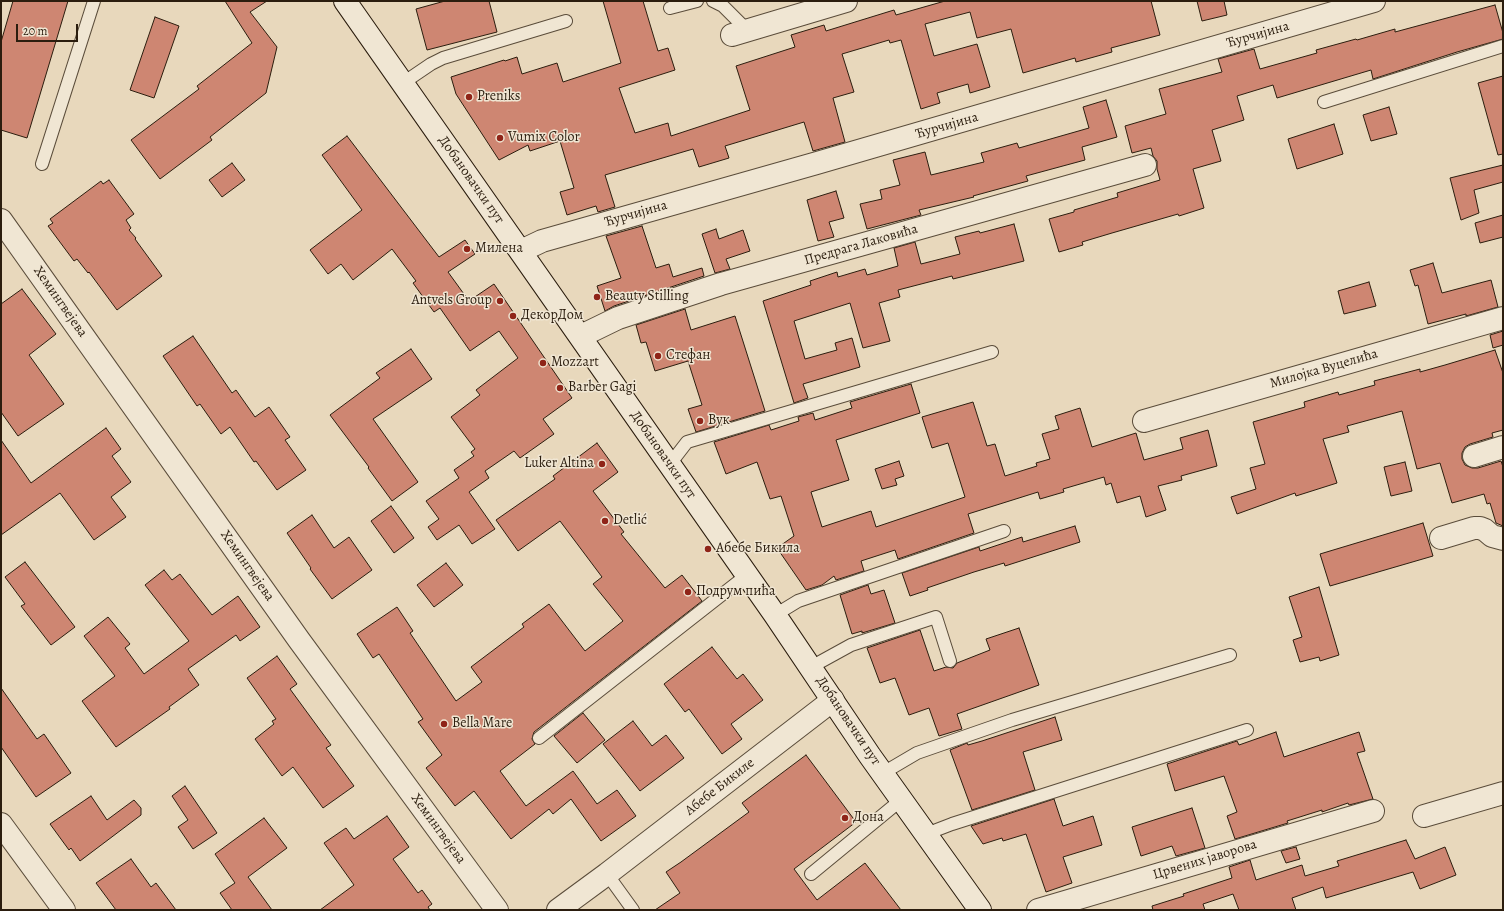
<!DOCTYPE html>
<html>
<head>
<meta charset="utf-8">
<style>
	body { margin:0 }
	#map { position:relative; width:1504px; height:911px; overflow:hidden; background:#e8d8bc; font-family:Alegreya,serif }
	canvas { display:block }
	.frame { position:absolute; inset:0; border:2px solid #2b1d0e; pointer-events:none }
	.scale { position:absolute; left:16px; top:24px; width:62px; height:18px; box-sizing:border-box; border:2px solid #2b1d0e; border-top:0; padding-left:5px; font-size:12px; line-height:14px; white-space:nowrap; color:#2b1d0e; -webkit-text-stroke:3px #f0e6d3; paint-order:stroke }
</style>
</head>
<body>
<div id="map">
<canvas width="1504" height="911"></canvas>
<div class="frame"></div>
<div class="scale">20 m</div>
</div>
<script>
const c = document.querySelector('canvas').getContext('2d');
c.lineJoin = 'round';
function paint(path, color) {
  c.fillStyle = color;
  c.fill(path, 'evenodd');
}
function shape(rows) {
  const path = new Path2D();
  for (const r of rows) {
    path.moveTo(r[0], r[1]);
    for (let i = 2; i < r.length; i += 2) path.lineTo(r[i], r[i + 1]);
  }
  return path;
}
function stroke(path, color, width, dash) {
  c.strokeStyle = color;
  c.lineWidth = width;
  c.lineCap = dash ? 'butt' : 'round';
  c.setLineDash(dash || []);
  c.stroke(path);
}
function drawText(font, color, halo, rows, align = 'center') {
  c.font = font + ' Alegreya,serif';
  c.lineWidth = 3;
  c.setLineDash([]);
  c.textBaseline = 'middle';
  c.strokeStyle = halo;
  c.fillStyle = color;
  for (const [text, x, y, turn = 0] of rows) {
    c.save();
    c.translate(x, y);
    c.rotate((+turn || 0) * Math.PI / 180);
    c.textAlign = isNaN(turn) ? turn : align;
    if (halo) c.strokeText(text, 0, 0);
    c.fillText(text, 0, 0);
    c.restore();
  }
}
const building = shape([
	[13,1,68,1,27,138,1,130,1,42,13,1],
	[225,1,267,1,250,12,277,47,266,93,210,137,212,140,160,179,131,140,199,89,197,86,252,43,225,1],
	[445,1,489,1,497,32,427,50,416,9,445,1],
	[603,1,643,1,658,51,668,48,675,70,619,88,635,133,668,123,671,136,750,110,736,66,795,47,791,35,824,25,826,31,894,10,896,15,945,1,1151,1,1160,35,1111,48,1112,52,1076,62,1075,58,1023,73,1011,29,977,38,970,12,925,24,934,56,977,44,990,87,970,93,968,84,937,93,940,103,921,109,901,40,890,43,889,40,842,54,854,92,833,98,845,142,813,151,804,122,725,146,729,158,699,167,693,149,605,175,615,207,598,212,596,206,567,215,560,192,574,188,560,141,530,151,528,145,499,160,456,94,451,77,504,60,505,61,517,57,522,74,557,63,563,82,621,63,603,1],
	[1197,1,1224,1,1227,15,1202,21,1197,1],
	[1495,5,1503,33,1503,39,1457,52,1373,79,1371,70,1277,98,1273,85,1237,96,1244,120,1212,130,1221,161,1193,169,1204,208,1179,216,1178,214,1112,233,1082,242,1083,245,1059,252,1049,219,1074,212,1074,210,1118,197,1117,193,1160,180,1157,169,1157,161,1153,156,1151,148,1132,153,1125,126,1166,114,1159,89,1222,72,1218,59,1254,49,1260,69,1317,53,1316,50,1356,39,1357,40,1395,29,1395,32,1495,5],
	[155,17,179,26,154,98,130,90,155,17],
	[1503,76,1503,154,1498,155,1478,83,1503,76],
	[1106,100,1117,137,1082,147,1085,160,1026,176,1028,181,973,196,974,197,919,210,921,215,867,229,860,204,882,199,880,190,900,185,893,160,925,152,931,175,984,162,981,153,1017,143,1019,148,1089,128,1083,107,1106,100],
	[1389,107,1397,134,1371,141,1363,115,1389,107],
	[1334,124,1343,154,1297,169,1288,139,1334,124],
	[347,136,439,257,465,240,475,254,448,272,469,301,494,284,572,398,543,419,554,434,520,458,514,451,485,471,489,478,469,492,495,529,472,544,459,525,437,540,428,527,439,519,426,501,459,478,454,470,474,456,471,452,475,449,451,417,480,395,476,390,518,358,499,331,470,351,440,308,434,312,413,283,416,281,392,249,353,280,341,264,328,274,310,250,362,210,322,155,347,136],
	[232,163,245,180,222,197,209,180,232,163],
	[1503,165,1503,182,1474,190,1479,213,1461,220,1450,178,1503,165],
	[109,180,134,214,126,220,131,228,129,230,136,238,135,239,162,276,117,310,89,272,88,273,77,259,74,261,48,226,53,223,50,219,101,181,103,184,109,180],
	[836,191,844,218,829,222,834,237,818,241,807,200,836,191],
	[1503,215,1503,237,1480,243,1475,223,1503,215],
	[1014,224,1024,261,953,279,952,276,898,290,900,297,879,303,890,341,863,348,850,303,794,321,805,359,837,350,835,343,852,338,860,367,803,384,808,398,794,403,763,301,811,285,810,281,837,272,838,277,865,269,867,275,898,266,894,248,915,242,921,264,960,254,955,237,979,231,980,233,1014,224],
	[642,226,656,268,669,264,673,277,702,268,704,276,614,306,605,311,597,286,621,278,606,236,642,226],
	[716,229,719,239,743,230,750,251,726,259,730,269,715,273,702,234,716,229],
	[1433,263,1442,293,1491,280,1498,307,1466,316,1466,314,1428,324,1418,285,1415,286,1410,270,1433,263],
	[1369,282,1376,306,1344,314,1338,291,1369,282],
	[22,289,56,334,29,355,64,404,18,436,1,412,1,304,22,289],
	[685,309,691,330,735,316,765,411,696,432,688,409,702,405,688,361,655,371,646,342,641,343,636,325,685,309],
	[1503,331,1503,345,1493,348,1490,335,1503,331],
	[193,336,232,393,236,390,255,417,269,407,290,437,285,440,306,470,277,490,256,461,254,462,230,427,221,434,200,404,197,406,163,356,193,336],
	[411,349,432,379,373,419,418,482,392,501,368,468,369,467,330,415,380,378,376,373,411,349],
	[1495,350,1503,373,1503,430,1492,433,1493,437,1470,444,1465,447,1462,453,1462,459,1465,465,1472,468,1478,468,1501,461,1503,467,1503,526,1496,523,1490,503,1487,504,1484,494,1452,503,1440,463,1417,469,1402,411,1347,426,1349,432,1323,439,1337,483,1296,496,1295,493,1237,514,1231,497,1256,489,1250,468,1265,464,1253,422,1305,407,1304,402,1338,392,1339,395,1375,385,1374,381,1420,369,1420,372,1445,365,1495,350],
	[911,384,920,413,836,440,849,480,811,492,822,527,871,511,876,527,965,497,948,443,932,448,922,417,973,402,987,446,995,444,1005,476,1037,466,1036,463,1050,459,1042,434,1059,429,1055,416,1080,408,1092,447,1136,433,1144,460,1183,449,1180,438,1208,430,1217,466,1181,476,1182,480,1158,486,1166,510,1146,517,1140,496,1117,503,1111,483,1106,485,1104,477,1063,489,1064,492,1040,499,1038,492,968,514,974,533,898,559,895,550,861,561,864,571,836,580,834,576,822,585,806,590,777,548,794,536,781,496,770,499,757,462,726,474,714,442,769,425,771,430,799,421,798,417,813,413,815,420,852,408,850,402,911,384],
	[106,428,121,449,112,456,131,482,111,497,126,517,94,540,60,493,1,535,1,440,31,483,106,428],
	[597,443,618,472,593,491,624,532,621,534,665,588,682,575,702,601,534,732,532,739,535,744,500,771,526,806,573,771,597,804,617,790,636,816,601,841,571,799,553,814,549,809,511,839,474,791,455,806,426,768,442,755,418,722,423,719,379,654,373,658,357,634,397,607,413,631,410,633,456,701,482,682,471,667,524,627,522,624,549,604,585,651,623,621,593,584,602,577,560,521,518,551,496,520,555,479,553,476,597,443],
	[899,461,904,476,895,479,897,485,882,489,875,469,899,461],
	[1405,462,1412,491,1391,496,1384,467,1405,462],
	[391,506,414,538,394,553,371,521,391,506],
	[312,515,334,548,349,537,372,570,332,599,310,569,311,568,287,533,312,515],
	[1423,523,1433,556,1330,586,1320,554,1423,523],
	[1075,526,1080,542,1005,566,1004,563,974,572,927,588,928,590,910,596,902,573,979,547,980,551,1022,537,1023,542,1075,526],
	[25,562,75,627,51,645,21,606,25,604,5,577,25,562],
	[446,563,463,585,434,607,417,585,446,563],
	[164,570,172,580,180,574,212,615,238,596,260,627,240,641,236,635,188,669,199,685,169,707,170,709,116,747,82,701,115,676,84,636,108,617,130,644,125,648,144,674,189,641,145,585,164,570],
	[868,585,871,594,884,590,895,623,862,633,862,631,852,634,840,595,868,585],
	[1319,587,1339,655,1320,661,1319,657,1300,662,1293,640,1302,637,1289,597,1319,587],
	[1019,628,1039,685,957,714,962,729,939,736,929,708,909,715,895,678,880,683,867,648,920,630,934,671,946,667,953,668,957,663,990,650,986,639,1019,628],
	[712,647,737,679,743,674,763,700,731,724,742,739,722,754,689,709,685,712,664,684,712,647],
	[277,656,297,684,290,689,331,745,326,748,354,786,323,808,293,767,282,776,255,739,274,724,272,721,276,719,247,678,277,656],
	[1,688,37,739,44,734,71,773,36,797,1,747,1,688],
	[583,713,605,740,577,763,554,736,583,713],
	[1055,717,1062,740,1023,752,1035,790,972,810,950,750,967,743,968,745,982,741,1055,717],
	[633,721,652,746,666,735,684,758,640,791,603,744,633,721],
	[1276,732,1284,757,1359,732,1365,751,1357,753,1373,799,1349,805,1348,803,1322,812,1322,810,1287,821,1288,823,1235,839,1227,816,1237,812,1224,776,1175,791,1167,764,1237,741,1239,745,1276,732],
	[806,755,856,822,794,869,817,900,865,863,901,910,655,910,680,893,666,872,681,862,749,812,742,803,806,755],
	[185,786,217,833,193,849,178,827,188,820,172,796,185,786],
	[91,796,107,820,134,800,141,808,141,815,80,861,71,848,69,850,50,824,91,796],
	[1054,799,1063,826,1093,816,1102,845,1063,857,1072,883,1046,892,1026,834,1003,841,1002,838,983,844,971,826,1054,799],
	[1192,808,1205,848,1176,856,1172,846,1141,856,1132,827,1192,808],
	[387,816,409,847,393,859,418,893,422,890,432,904,428,907,430,910,320,910,354,885,324,843,346,828,354,839,387,816],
	[264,818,287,848,248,877,272,910,232,910,220,893,235,883,215,854,264,818],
	[1406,840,1415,859,1445,847,1456,875,1420,889,1413,872,1326,898,1323,887,1292,898,1296,910,1239,910,1233,894,1203,904,1205,910,1153,910,1152,906,1184,896,1183,894,1232,878,1229,867,1250,860,1256,880,1302,865,1305,876,1339,866,1337,861,1406,840],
	[1296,847,1300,859,1286,863,1281,851,1296,847],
	[131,859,151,887,156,883,176,910,116,910,96,883,131,859]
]);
paint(building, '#ce8672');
stroke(building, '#2b1d0e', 1);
const lane = shape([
	[713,1,723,6,747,30],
	[670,8,697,1],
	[403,83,431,64,443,58,566,21],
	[1324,102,1503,46],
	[42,164,94,1],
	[670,464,687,442,992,352],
	[775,615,798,601,1004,531],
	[811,667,851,645,936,617,950,661],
	[539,738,747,575],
	[883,773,917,753,1012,720,1230,655],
	[926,834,952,824,1247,730],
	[607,874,633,910],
	[811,874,901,800]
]);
const street = shape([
	[732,35,846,1],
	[1,220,299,640,497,910],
	[521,251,542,241,817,163,1374,1],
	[581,336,618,318,721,284,1145,165],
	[1144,421,1503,318],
	[1474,456,1503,447],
	[1441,538,1474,528,1480,528,1485,530,1492,536,1503,539],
	[1424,816,1503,793],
	[1,824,64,910],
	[558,910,607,874,833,700],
	[1038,910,1373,811]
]);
const secondary = shape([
	[345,1,775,615,870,756,980,910]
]);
stroke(lane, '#5a4c3a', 14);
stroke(street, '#5a4c3a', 24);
stroke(secondary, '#2b1d0e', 24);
stroke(lane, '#f0e6d3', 12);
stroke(street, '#f0e6d3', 22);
stroke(secondary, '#f0e6d3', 22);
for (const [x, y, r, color] of [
	[469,97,4,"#8f2418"],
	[500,138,4,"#8f2418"],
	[467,249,4,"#8f2418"],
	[597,297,4,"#8f2418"],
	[500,301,4,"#8f2418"],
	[513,316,4,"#8f2418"],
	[658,356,4,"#8f2418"],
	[543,363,4,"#8f2418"],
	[560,388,4,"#8f2418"],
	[700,421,4,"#8f2418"],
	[602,464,4,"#8f2418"],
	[605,521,4,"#8f2418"],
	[708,549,4,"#8f2418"],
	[688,592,4,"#8f2418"],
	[444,724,4,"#8f2418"],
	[845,818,4,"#8f2418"]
]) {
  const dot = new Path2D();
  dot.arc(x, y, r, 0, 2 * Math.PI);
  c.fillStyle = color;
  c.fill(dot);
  stroke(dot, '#f0e6d3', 1.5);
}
drawText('14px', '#2b1d0e', '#f0e6d3', [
	["Ћурчијина",1258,35,-16],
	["Ћурчијина",947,126,-16],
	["Добановачки пут",471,180,55],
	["Ћурчијина",636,214,-16],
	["Предрага Лаковића",861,245,-16],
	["Хемингвејева",60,302,55],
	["Милојка Вуцелића",1324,369,-16],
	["Добановачки пут",663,455,55],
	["Хемингвејева",247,566,55],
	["Добановачки пут",848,721,56],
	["Абебе Бикиле",720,787,-38],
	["Хемингвејева",438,829,54],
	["Црвених јаворова",1205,860,-17]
]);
drawText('14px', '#2b1d0e', '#f0e6d3', [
	["Preniks",477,97],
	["Vumix Color",508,138],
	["Милена",475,249],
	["Beauty Stilling",605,297],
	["Antvels Group",492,301,"right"],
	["ДекорДом",521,316],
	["Стефан",666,356],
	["Mozzart",551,363],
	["Barber Gagi",568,388],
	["Вук",708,421],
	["Luker Altina",594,464,"right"],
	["Detlić",613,521],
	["Абебе Бикила",716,549],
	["Подрум пића",696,592],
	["Bella Mare",452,724],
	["Дона",853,818]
], 'left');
</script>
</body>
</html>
